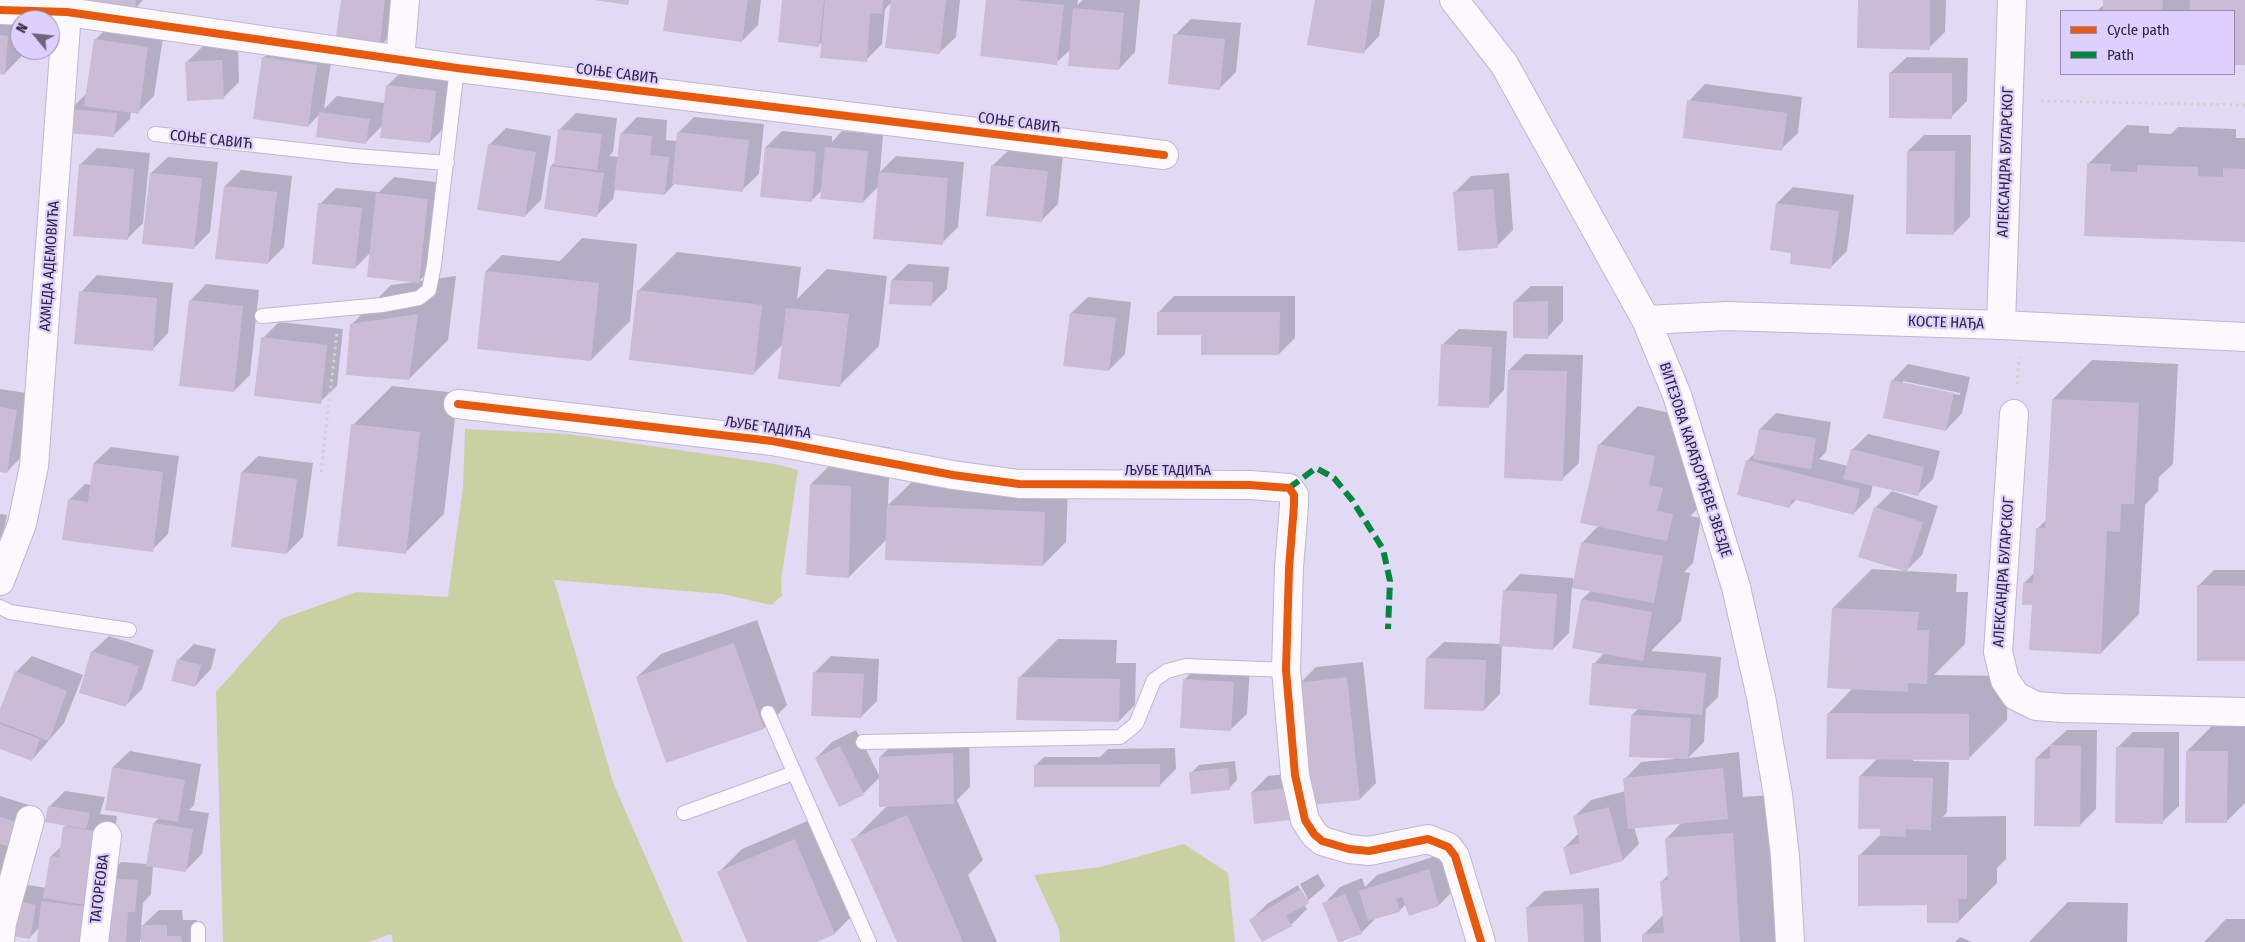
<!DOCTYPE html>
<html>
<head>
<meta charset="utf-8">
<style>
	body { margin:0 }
	#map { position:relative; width:2245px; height:942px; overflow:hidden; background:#e2daf4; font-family:"Fira Sans Condensed",sans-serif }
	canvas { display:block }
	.legend { position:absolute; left:2060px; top:10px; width:175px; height:65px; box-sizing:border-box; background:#ddd0ff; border:1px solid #978bb3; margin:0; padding:6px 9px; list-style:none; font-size:15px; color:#2e2442 }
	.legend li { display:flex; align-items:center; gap:10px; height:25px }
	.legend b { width:25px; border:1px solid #978bb3 }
	.north { position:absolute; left:10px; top:10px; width:50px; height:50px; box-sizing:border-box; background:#ddd0ff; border:1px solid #978bb3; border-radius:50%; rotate:298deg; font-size:14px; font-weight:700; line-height:20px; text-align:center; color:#2e2442 }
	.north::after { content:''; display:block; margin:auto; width:18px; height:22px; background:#6d6480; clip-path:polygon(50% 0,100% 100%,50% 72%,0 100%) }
</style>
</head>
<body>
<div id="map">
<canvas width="2245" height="942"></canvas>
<ul class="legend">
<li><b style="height:6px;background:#e8590c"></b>Cycle path</li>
<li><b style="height:6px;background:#00873e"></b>Path</li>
</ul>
<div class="north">N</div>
</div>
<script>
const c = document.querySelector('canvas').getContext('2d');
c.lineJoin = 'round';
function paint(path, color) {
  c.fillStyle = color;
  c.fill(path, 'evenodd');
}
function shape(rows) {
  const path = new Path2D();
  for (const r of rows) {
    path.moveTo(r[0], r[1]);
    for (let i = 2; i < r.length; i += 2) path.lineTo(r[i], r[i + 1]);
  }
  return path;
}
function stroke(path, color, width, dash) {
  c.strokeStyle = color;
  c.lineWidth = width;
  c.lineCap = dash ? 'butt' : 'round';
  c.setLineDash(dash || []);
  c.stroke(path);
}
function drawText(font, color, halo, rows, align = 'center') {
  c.font = font + ' "Fira Sans Condensed",sans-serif';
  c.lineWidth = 4.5;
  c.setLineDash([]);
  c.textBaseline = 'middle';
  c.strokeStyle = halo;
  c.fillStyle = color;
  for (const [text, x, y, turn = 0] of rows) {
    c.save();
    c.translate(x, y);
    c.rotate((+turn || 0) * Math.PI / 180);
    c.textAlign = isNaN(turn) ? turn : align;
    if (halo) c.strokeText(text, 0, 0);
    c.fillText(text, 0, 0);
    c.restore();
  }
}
paint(shape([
	[465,429,568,434,775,464,798,470,781,580,782,596,771,605,722,594,554,580,614,785,683,942,393,942,391,934,368,942,223,942,216,692,281,619,357,592,448,597,463,487],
	[1184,844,1228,873,1235,942,1060,942,1059,929,1034,875,1100,867]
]), '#c9d0a2');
paint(shape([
	[82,0,143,0,135,9],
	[342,0,398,0,395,31,379,47],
	[669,0,761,0,758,25,742,41],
	[783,0,960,0,956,37,939,53,892,2,885,9,882,44,866,60,823,41,819,45],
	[987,0,1078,0,1077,5,1083,0,1140,0,1135,52,1119,69,1071,49,1056,63],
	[1316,0,1385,0,1379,36,1363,53],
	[1859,0,1946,0,1945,32,1929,48],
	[2105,0,2245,0,2245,64,2234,63,2234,11,2097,11,2105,4],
	[0,18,20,20,21,57,5,73,0,73],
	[1191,19,1241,23,1236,72,1220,88,1175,35],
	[111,24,164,31,154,96,138,112,131,111,130,119,114,135,70,110,86,94,95,40],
	[279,42,333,49,324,109,337,96,385,103,387,86,403,70,452,75,446,126,430,142,382,126,365,143,321,113,308,126,263,58],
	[238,44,239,82,223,98,187,62,203,46],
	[1907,57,1968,58,1967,101,1951,117,1890,73],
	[1705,84,1802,97,1798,133,1781,149,1689,101],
	[576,113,617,118,613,152,609,156,619,157,621,134,637,117,667,120,666,140,677,141,678,133,694,117,764,124,759,174,742,190,675,183,665,194,615,189,613,199,597,215,545,208,551,166,555,162,560,129],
	[2127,125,2149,126,2149,133,2171,134,2178,127,2236,129,2236,138,2245,138,2245,241,2088,164],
	[506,128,551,136,541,200,525,216,489,145],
	[782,131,832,136,832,142,842,131,883,135,880,172,896,156,964,162,958,227,942,243,879,186,863,202,822,190,811,201,766,147],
	[1924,135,1971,135,1970,217,1953,234,1908,151],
	[97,148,150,153,143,223,127,239,81,164],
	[1009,150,1063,155,1058,204,1042,220,992,166],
	[168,157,218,162,210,232,194,248,151,173],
	[241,170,292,176,284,247,268,263,225,186],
	[1509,173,1513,230,1497,246,1454,193,1471,176],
	[394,177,444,183,435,265,419,281,456,276,448,340,409,379,352,324,391,285,414,282,371,252,355,268,320,204,336,188,379,192],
	[1793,187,1854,195,1847,251,1831,267,1777,203],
	[582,238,637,244,630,321,591,360,486,271,502,255,560,261],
	[677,252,801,267,797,299,827,269,887,276,879,346,840,385,783,344,753,374,638,291],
	[908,264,949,267,947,289,931,305,892,280],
	[97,275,173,283,168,333,152,350,81,292],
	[206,284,259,290,250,375,234,391,190,301],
	[1531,286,1563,286,1563,321,1547,338,1514,302],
	[1174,296,1295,296,1295,338,1279,354,1202,333,1158,313],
	[1088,297,1131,302,1125,354,1109,370,1071,313],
	[279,322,343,329,337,386,320,402,263,338],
	[1459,329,1507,331,1504,390,1488,407,1442,345],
	[1525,354,1583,355,1579,463,1562,479,1509,370],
	[2092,360,2178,364,2173,464,2159,477,2158,491,2145,505,2139,614,2101,653,2033,604,2024,583,2034,573,2037,529,2047,519,2053,399],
	[1908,364,1970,377,1962,413,1946,430,1892,381],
	[1903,381,1960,393,1960,395,1903,384],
	[392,386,458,393,444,514,405,553,353,425],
	[0,389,33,394,23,455,7,472,0,471],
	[1638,406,1693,418,1706,501,1690,516,1701,518,1693,563,1684,572,1690,573,1681,621,1651,651,1721,657,1718,697,1706,709,1704,742,1688,758,1739,752,1743,797,1771,795,1781,942,1644,942,1643,935,1664,914,1662,881,1669,874,1667,838,1682,822,1634,827,1639,844,1623,860,1564,848,1579,833,1574,817,1591,800,1626,791,1625,779,1641,762,1674,759,1632,715,1639,708,1594,664,1604,653,1582,599,1591,591,1572,587,1569,633,1553,649,1502,645,1500,694,1484,710,1427,658,1444,642,1501,644,1504,591,1520,574,1573,578,1574,584,1582,543,1599,525,1599,445],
	[1776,413,1831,422,1826,452,1819,459,1848,466,1852,450,1868,434,1940,451,1933,479,1917,495,1873,484,1870,497,1854,513,1797,499,1789,507,1747,461,1756,452,1760,429],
	[850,445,890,447,888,505,912,482,1068,489,1066,542,1043,565,887,539,849,577,811,484],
	[111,447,179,456,168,534,152,550,69,500,85,484,92,485,94,463],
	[258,456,313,463,303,537,287,553,242,472],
	[1892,491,1938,506,1922,555,1906,571,1957,574,1956,592,1968,592,1965,644,1934,675,2008,676,2007,720,1968,759,1913,758,1913,761,1949,762,1947,812,1943,817,2006,816,2006,859,1997,868,1997,883,1958,922,1928,904,1859,856,1881,834,1881,828,1860,776,1878,758,1828,714,1853,688,1833,608,1872,569,1903,571,1875,508],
	[0,514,7,515,3,536,0,538],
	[2214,570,2245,570,2245,660,2198,586],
	[757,620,787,705,764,728,637,677,661,654],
	[109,636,154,650,142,689,126,705,92,652],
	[1058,639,1117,640,1116,663,1136,663,1135,705,1119,721,1019,678],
	[194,644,216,649,211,669,195,686,178,660],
	[32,656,83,675,64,723,32,760,0,748,0,713,16,672],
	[831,656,879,659,877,701,861,717,815,672],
	[1363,662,1376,783,1360,799,1300,683,1316,667],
	[1201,663,1250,666,1247,714,1230,730,1185,679],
	[2226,712,2245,713,2245,803,2226,822,2187,751],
	[856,730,880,777,864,793,840,805,816,758,832,742],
	[2067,730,2097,730,2096,809,2080,825,2036,758],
	[2133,732,2179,732,2179,806,2162,822,2117,748],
	[969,737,970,787,957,800,983,860,968,875,997,942,898,942,853,840,887,806,880,757,896,741],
	[1175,748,1176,769,1159,786,1036,765,1044,757,1100,757,1108,749],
	[130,751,201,764,194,805,189,810,209,813,202,854,186,870,153,866,151,894,143,903,141,927,159,910,182,910,183,920,197,920,198,942,143,942,140,939,140,942,38,942,40,927,29,938,13,901,29,885,46,888,51,856,62,846,65,827,67,824,49,807,65,791,105,797,100,814,117,816,109,874,121,862,148,864,154,823,159,818,113,767],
	[1235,761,1237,780,1229,788,1191,773,1199,765],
	[1304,772,1255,823,1252,792,1268,776],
	[0,796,35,807,0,901],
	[819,816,858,910,835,933,814,942,748,942,719,872,742,849],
	[1445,853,1455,889,1439,905,1406,904,1400,910,1377,917,1361,933,1340,942,1324,904,1340,887,1362,878,1365,887,1377,875],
	[1318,874,1325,886,1304,904,1307,909,1291,925,1263,941,1251,920,1267,904,1298,885,1305,899,1308,899,1300,884],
	[1599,888,1601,942,1529,942,1528,907,1544,891],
	[2068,902,2128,903,2127,942,2029,942],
	[2226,919,2245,919,2245,942,2204,942],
	[1960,937,1972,942,1955,942]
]), '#0003');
paint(shape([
	[81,0,136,0,135,10,81,3],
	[341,0,385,0,379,49,335,44],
	[594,0,629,0,628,5],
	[668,0,748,0,742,42,663,31],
	[782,0,824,0,819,47,778,42],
	[825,0,883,0,882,14,870,13,867,62,820,58],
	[891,0,946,0,940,54,885,48],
	[986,0,1014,0,1064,5,1057,65,980,56],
	[1315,0,1372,0,1364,54,1307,45],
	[1858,0,1930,0,1930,50,1857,48],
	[2103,0,2163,0,2162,11,2103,11],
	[2190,0,2245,0,2245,65,2234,65,2234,11,2189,11],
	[1073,8,1124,13,1119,70,1068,66],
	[1173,34,1225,39,1220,90,1168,84],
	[0,35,8,36,5,75,0,74],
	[94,39,148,47,139,114,84,106],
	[262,57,317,65,308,127,253,119],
	[222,60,224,99,187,101,185,62],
	[1889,73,1952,73,1952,119,1889,118],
	[386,85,436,91,430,143,380,138],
	[1687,100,1787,113,1782,151,1683,138],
	[69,109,117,113,114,137,67,133],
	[319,112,370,119,366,144,316,137],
	[558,129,602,134,597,170,554,165],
	[677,132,749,140,743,192,672,184],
	[620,133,652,136,650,155,669,157,665,195,614,190],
	[488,144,536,152,525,217,477,210],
	[765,147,816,152,812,202,760,197],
	[825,147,868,151,863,203,820,199],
	[1907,151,1955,151,1954,235,1906,234],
	[2087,163,2111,164,2110,171,2137,172,2137,165,2198,167,2198,176,2223,177,2223,168,2245,169,2245,242,2084,236],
	[79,164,134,169,128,240,73,236],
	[991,165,1048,171,1042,222,986,216],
	[550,166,604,173,597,217,544,209],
	[879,172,948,178,943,245,873,239],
	[150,173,202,178,194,249,142,244],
	[224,186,277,192,268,264,215,259],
	[1493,189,1498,248,1458,251,1453,192],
	[376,193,428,199,419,283,367,277],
	[318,203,362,208,355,269,312,264],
	[1776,203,1839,211,1831,269,1790,264,1791,253,1770,250],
	[485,271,599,283,591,361,477,349],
	[891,280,933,282,932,306,889,304],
	[637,290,762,305,754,375,629,360],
	[79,291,157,298,153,351,74,344],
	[189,300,243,306,234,392,179,386],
	[1548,301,1548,339,1513,338,1513,302],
	[786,308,849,314,840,387,778,379],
	[1157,312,1280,312,1279,355,1201,355,1201,335,1157,335],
	[1070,313,1116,318,1109,371,1063,366],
	[418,314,409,380,346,375,350,324],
	[261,337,327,345,321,404,254,396],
	[1441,344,1492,347,1489,408,1438,406],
	[1508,370,1567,371,1563,481,1504,478],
	[1891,380,1954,393,1946,431,1883,418],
	[2052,399,2139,403,2134,504,2121,504,2120,532,2107,531,2101,654,2029,650,2032,605,2022,605,2023,583,2033,583,2036,528,2045,528],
	[0,407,17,410,7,473,0,472],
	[351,424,420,432,406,554,337,546],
	[1759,429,1816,438,1811,469,1753,459],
	[1598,444,1655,456,1649,485,1663,488,1657,511,1673,514,1667,541,1580,523],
	[1851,449,1924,467,1918,496,1843,479],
	[1746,460,1860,489,1854,515,1792,499,1789,508,1737,495],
	[93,463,163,472,153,552,62,540,68,499,88,502],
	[241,472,297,479,287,554,231,547],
	[810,484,851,486,849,578,806,575],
	[887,505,1045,512,1043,566,885,560],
	[1874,507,1923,522,1907,572,1858,557],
	[1581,542,1663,556,1654,603,1572,588],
	[2197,585,2245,586,2245,661,2197,661],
	[1503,590,1557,594,1553,650,1499,646],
	[1581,599,1652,612,1643,661,1572,648],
	[1832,608,1919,612,1917,630,1929,630,1927,684,1908,683,1908,692,1827,688],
	[734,643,764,729,666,763,636,677],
	[91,651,139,666,126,707,79,693],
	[1426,658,1486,660,1484,711,1424,709],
	[177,659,201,665,195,687,171,681],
	[1592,663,1706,673,1702,715,1589,705],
	[15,671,67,691,49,741,0,722,0,709],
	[813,672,864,674,861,718,811,716],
	[1018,677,1120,679,1119,722,1016,720],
	[1347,677,1360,800,1311,805,1298,683],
	[1183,679,1234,682,1231,731,1180,728],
	[1827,713,1969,714,1969,760,1826,759],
	[1631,715,1691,718,1688,759,1629,757],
	[0,724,40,739,32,761,0,749],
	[2050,745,2081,746,2080,827,2034,826,2035,758,2050,759],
	[840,746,864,795,839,807,815,758],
	[2116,747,2164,748,2163,824,2115,823],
	[2186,751,2228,751,2227,823,2185,823],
	[953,753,954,804,879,807,879,757],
	[1160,764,1160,787,1034,787,1034,765],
	[112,767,185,780,178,822,105,810],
	[1228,768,1230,790,1191,794,1189,772],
	[1723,768,1728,819,1628,829,1623,778],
	[1859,776,1933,778,1931,830,1906,829,1906,837,1880,836,1880,829,1858,829],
	[1288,788,1292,820,1254,824,1251,792],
	[48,806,90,813,86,829,45,822],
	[1609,807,1623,861,1570,875,1563,847,1580,843,1573,816],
	[907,815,945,900,963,942,897,942,851,839],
	[0,817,20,823,12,847,0,844],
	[153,823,193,829,186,872,146,866],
	[63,826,102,832,92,906,43,898,50,856,59,857],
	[1733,833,1740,942,1642,942,1642,934,1664,933,1660,881,1668,880,1665,838],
	[795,839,835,934,817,942,747,942,717,872],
	[1858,855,1967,855,1967,899,1958,899,1959,923,1927,923,1927,905,1858,906],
	[1429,869,1439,906,1409,916,1402,897,1396,899,1400,912,1368,921,1359,891],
	[104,878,138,880,135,912,128,912,126,942,98,942],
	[1301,889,1309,903,1286,916,1292,926,1262,942,1249,920],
	[1345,894,1362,934,1338,942,1322,903],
	[12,900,36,905,30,939,6,935],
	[41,901,90,907,86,942,37,942],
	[1583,904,1584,942,1528,942,1526,907],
	[141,925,167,925,167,936,181,936,182,942,141,942]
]), '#cabcd5');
const lane = shape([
	[155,134,355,156,447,163],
	[262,316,382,305,419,298,429,290,434,265,457,68],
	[0,607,10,612,129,630],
	[768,713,869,942],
	[863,742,1120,737,1136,724,1154,680,1167,671,1186,666,1286,670],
	[684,813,794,773],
	[198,929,198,942]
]);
const street = shape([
	[1454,0,1504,64,1646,320],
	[0,10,67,12,457,68,1164,155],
	[400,60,405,0],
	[2001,325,2012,0],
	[458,404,772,441,953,475,1019,484,1250,485,1289,488,1294,495,1294,505,1289,568,1286,670,1295,775,1305,820,1314,834,1322,841,1349,849,1369,851,1428,839,1448,847,1455,856,1481,942],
	[2014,414,1998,652,2005,680,2016,696,2036,706,2063,708,2245,712],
	[0,581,22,524,34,466,67,12],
	[0,940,2,923,30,820],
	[94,942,107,836]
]);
const secondary = shape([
	[1790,942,1785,856,1778,795,1761,697,1736,587,1677,395,1646,320,1727,316,2001,325,2245,337]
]);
stroke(lane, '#bfb7d1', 16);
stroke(street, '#bfb7d1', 30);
stroke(secondary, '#bfb7d1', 30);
stroke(shape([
	[2041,101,2245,105],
	[2017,384,2019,357],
	[321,472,337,333]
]), '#d2cfd7', 3, [2.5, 4]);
stroke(lane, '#fbf9fd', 14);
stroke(street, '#fbf9fd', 28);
stroke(secondary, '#fbf9fd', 28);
stroke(shape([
	[1289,488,1316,468,1334,478,1352,500,1383,549,1390,581,1388,629]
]), '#00873e', 6, [12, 6]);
stroke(shape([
	[0,10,67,12,457,68,1164,155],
	[458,404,772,441,953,475,1019,484,1250,485,1289,488,1294,495,1294,505,1289,568,1286,670,1295,775,1305,820,1314,834,1322,841,1349,849,1369,851,1428,839,1448,847,1455,856,1481,942]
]), '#e8590c', 8);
drawText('15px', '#2e2442', '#ddd0ff', [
	["СОЊЕ САВИЋ",617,74,7],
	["СОЊЕ САВИЋ",1019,123,7],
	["СОЊЕ САВИЋ",211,140,6],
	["АЛЕКСАНДРА БУГАРСКОГ",2006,162,-88],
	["АХМЕДА АДЕМОВИЋА",50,266,-86],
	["КОСТЕ НАЂА",1946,323,2],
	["ЉУБЕ ТАДИЋА",768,428,8],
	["ВИТЕЗОВА КАРАЂОРЂЕВЕ ЗВЕЗДЕ",1695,460,72],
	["ЉУБЕ ТАДИЋА",1168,471],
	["АЛЕКСАНДРА БУГАРСКОГ",2004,572,-86],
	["ТАГОРЕОВА",100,889,-83]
]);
</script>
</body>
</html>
